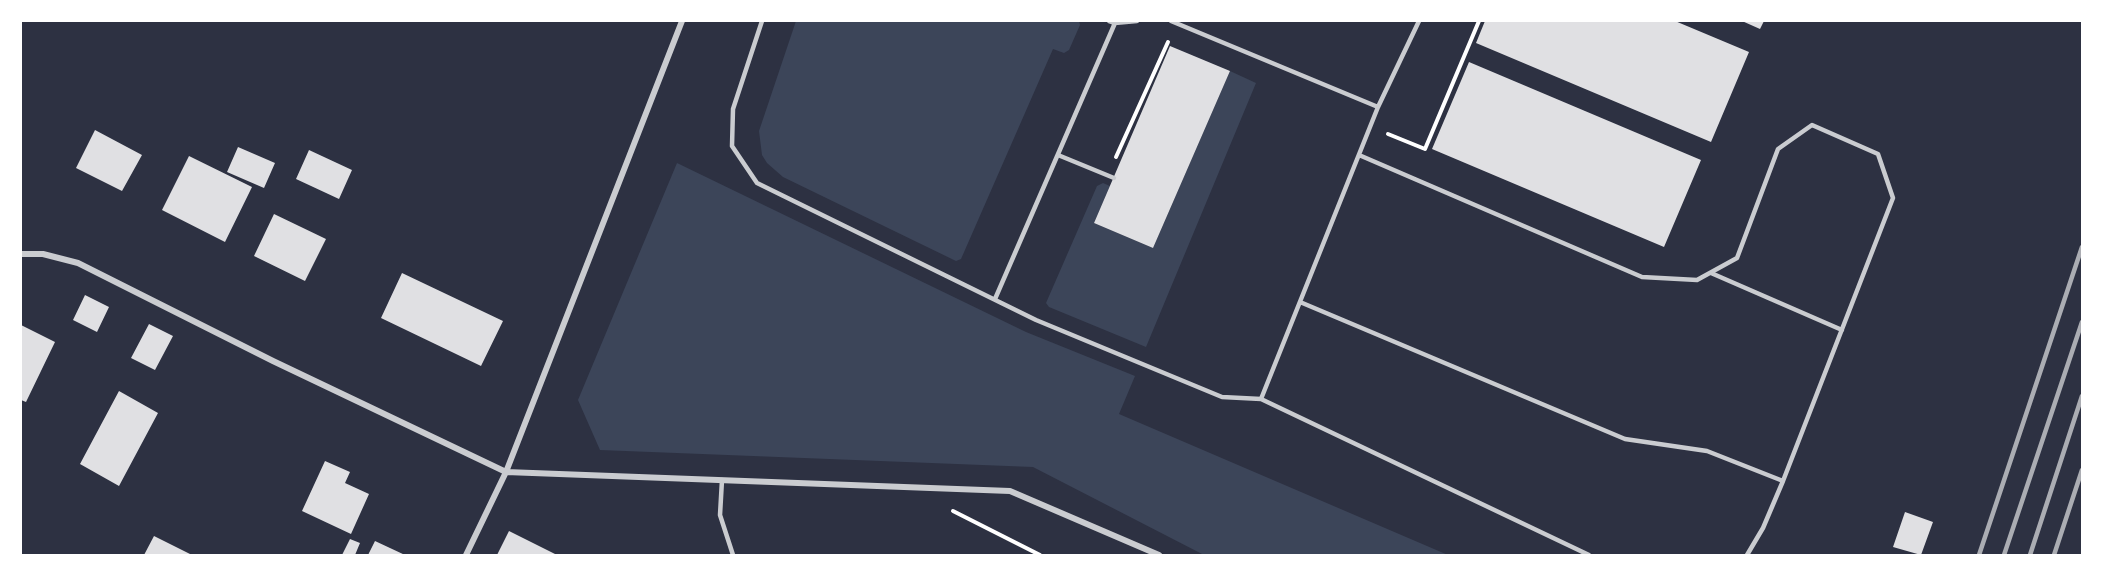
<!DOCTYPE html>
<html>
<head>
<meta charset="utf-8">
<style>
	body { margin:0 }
	#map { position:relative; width:2103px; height:576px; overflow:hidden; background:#2d3142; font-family:"Varela Round",sans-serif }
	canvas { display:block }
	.frame { position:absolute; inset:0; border:22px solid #fff; pointer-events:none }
</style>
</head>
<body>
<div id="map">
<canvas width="2103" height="576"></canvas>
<div class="frame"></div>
</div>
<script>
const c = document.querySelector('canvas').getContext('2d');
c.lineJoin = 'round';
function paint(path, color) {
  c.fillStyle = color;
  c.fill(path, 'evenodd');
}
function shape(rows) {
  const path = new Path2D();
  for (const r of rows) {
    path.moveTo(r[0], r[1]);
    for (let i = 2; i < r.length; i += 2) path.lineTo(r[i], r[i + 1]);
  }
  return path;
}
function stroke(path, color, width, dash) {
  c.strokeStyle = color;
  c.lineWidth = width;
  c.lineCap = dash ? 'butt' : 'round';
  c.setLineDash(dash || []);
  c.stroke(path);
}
paint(shape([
	[796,21,1079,21,1080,25,1069,50,1064,53,1053,49,961,259,956,261,783,177,767,163,762,155,759,131],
	[1230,71,1256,83,1146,347,1049,307,1046,303,1097,186,1103,183,1110,186,1094,223,1153,248],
	[677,163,1026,332,1135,376,1119,414,1448,555,1204,555,1033,467,600,450,578,400]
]), '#3c4559');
paint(shape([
	[1485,21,1675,21,1749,52,1711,142,1476,43],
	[1742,21,1764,21,1760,29],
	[1170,46,1230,71,1153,248,1094,223],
	[1469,62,1701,160,1664,247,1432,149],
	[95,130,142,155,122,191,76,168],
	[238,147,275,163,264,188,227,172],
	[309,150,352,170,339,199,296,179],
	[189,156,252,187,225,242,162,210],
	[274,214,326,239,305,281,254,256],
	[402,273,503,321,481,366,381,318],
	[85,295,109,307,97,332,73,320],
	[149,324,173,336,155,370,131,358],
	[21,325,55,342,26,402,21,400],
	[119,391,158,413,119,486,80,464],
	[325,461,350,472,345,483,369,494,351,534,302,511],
	[1905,512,1933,522,1921,555,1893,547],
	[509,531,557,555,497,555],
	[154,536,192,555,144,555],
	[350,539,360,543,355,555,342,555],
	[375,541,405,555,368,555]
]), '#e0e0e3');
stroke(shape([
	[1388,134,1425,149,1479,21],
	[1116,157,1168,42],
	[953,511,1040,555]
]), '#fff', 4);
stroke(shape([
	[762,21,733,109,732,146,757,183,1036,320,1222,397,1261,399,1378,107,1419,21],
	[1109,21,1115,23,1137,21],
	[1171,21,1378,107],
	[1058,155,1114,178],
	[1359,155,1642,277,1697,280,1737,258,1778,149,1812,125,1878,154,1893,198,1783,481,1763,528,1747,555],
	[1711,273,1842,330],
	[995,299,1115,23],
	[1300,302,1625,439,1707,451,1783,481],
	[1261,399,1589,555],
	[722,480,720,515,733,555]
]), '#caccd0', 4.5);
stroke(shape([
	[21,254,43,254,78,263,273,361,506,472,1010,491,1159,555],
	[466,555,506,472,682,21]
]), '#caccd0', 6);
stroke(shape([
	[1979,555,2082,247],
	[2004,555,2082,322],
	[2030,555,2082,396],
	[2054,555,2082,470]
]), '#abadb3', 4.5);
</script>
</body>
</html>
